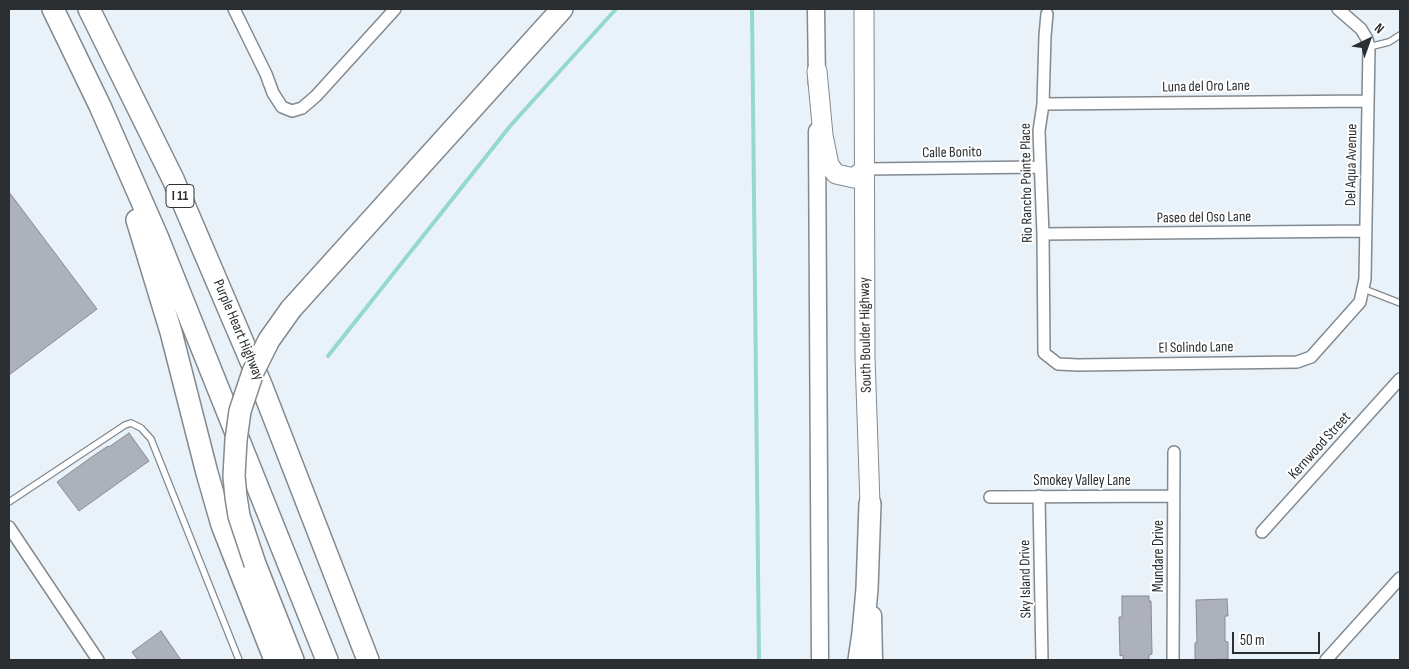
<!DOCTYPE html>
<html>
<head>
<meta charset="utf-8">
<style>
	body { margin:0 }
	#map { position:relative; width:1409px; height:669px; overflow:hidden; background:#e9f2f9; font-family:"Sofia Sans Condensed",sans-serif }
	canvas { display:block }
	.frame { position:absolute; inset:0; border:10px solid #2b2f31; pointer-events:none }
	.north { position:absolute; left:1344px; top:15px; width:50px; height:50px; -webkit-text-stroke:4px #fff; paint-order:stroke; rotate:42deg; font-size:14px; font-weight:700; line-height:20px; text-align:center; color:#2b2f31 }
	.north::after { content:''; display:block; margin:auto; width:18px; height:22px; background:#2b2f31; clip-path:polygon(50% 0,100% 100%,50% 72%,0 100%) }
	.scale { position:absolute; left:1232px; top:632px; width:88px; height:22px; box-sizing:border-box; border:2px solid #2b2f31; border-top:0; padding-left:6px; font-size:15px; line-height:18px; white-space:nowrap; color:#2b2f31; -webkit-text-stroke:4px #fff; paint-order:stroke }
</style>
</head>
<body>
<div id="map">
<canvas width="1409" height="669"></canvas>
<div class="frame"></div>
<div class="north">N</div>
<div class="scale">50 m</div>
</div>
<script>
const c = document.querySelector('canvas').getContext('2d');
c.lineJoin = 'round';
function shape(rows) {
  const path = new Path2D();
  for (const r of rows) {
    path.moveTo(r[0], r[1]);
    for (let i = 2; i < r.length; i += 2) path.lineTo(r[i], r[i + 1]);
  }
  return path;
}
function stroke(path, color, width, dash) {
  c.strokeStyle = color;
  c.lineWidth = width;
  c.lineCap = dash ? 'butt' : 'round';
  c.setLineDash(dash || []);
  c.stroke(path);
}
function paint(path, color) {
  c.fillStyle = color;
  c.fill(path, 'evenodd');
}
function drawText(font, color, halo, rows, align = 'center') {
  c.font = font + ' "Sofia Sans Condensed",sans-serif';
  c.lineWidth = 4;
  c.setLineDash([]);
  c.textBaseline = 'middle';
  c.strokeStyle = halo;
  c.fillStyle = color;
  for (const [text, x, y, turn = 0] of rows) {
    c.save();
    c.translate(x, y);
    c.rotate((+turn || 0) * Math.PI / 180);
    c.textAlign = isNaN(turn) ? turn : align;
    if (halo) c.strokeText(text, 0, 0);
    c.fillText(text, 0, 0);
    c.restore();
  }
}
stroke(shape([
	[752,9,759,660],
	[328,356,511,125,616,9]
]), '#95d8ce', 4);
const building = shape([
	[9,192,97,309,9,375,9,192],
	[129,433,149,461,79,511,57,482,93,456,108,446,109,447,129,433],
	[1122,596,1149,596,1149,601,1151,601,1152,654,1149,655,1149,660,1123,660,1123,655,1120,656,1119,617,1122,617,1122,596],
	[1227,599,1228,616,1225,616,1225,641,1228,642,1228,659,1195,660,1195,643,1197,642,1196,600,1227,599],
	[161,631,181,660,138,660,132,652,161,631]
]);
paint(building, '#adb1ba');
stroke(building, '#878a93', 1);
const service = shape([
	[1369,47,1389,42,1400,35],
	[1364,289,1400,303],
	[9,502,125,425,131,423,141,428,151,439,239,660]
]);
const minor = shape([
	[234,9,266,74,273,93,282,107,292,111,302,108,316,96,395,9],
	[1047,14,1045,36,1043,104,1039,131,1043,234,1044,353,1058,364,1078,365,1297,362,1311,357,1360,302,1365,279,1369,47,1367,39,1361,29,1338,9],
	[1043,104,1368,101],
	[865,169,1040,167],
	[1043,234,1366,231],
	[1039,496,1042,660],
	[990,497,1174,496],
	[9,527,98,660],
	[1262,532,1400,379],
	[1173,660,1174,452],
	[1326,660,1400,578]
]);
const secondary = shape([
	[816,9,817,84],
	[817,131,820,660],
	[873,615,874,660]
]);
const primary = shape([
	[864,9,865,357,870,504],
	[817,71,823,135,829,165,836,174,854,178,865,169]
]);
const motorway = shape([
	[53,9,100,106,157,236,327,660],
	[89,9,173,179,262,387,368,660],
	[137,220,171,332,207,473,222,525,275,660],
	[291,309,562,9],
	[255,564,293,660],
	[859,660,863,633,867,589,870,504]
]);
stroke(service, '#828a90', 8);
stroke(minor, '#828a90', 14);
stroke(secondary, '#828a90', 19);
stroke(primary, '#828a90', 21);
stroke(motorway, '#828a90', 24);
stroke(service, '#fff', 5.5);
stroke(minor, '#fff', 11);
stroke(secondary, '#fff', 16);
stroke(primary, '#fff', 19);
stroke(motorway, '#fff', 21);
const motorwayBridge = shape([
	[255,564,239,516,236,497,234,476,236,440,240,411,253,372,269,340,291,309]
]);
stroke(motorwayBridge, '#828a90', 24, []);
stroke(motorwayBridge, '#fff', 21);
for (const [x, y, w] of [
	[180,196,28]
]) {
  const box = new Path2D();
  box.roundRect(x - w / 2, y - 11.5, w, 23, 4);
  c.fillStyle = '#fff';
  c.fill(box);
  stroke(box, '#2b2f31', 1);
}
drawText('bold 14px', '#2b2f31', null, [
	["I 11",180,196]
]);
drawText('15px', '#2b2f31', '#fff', [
	["Luna del Oro Lane",1206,87,-1],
	["Calle Bonito",952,153,-1],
	["Del Aqua Avenue",1352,165,-89],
	["Rio Rancho Pointe Place",1027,183,-91],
	["Paseo del Oso Lane",1204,218,-1],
	["Purple Heart Highway",238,330,67],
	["South Boulder Highway",866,335,-91],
	["El Solindo Lane",1196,348,-1],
	["Kernwood Street",1320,446,-48],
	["Smokey Valley Lane",1082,481],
	["Mundare Drive",1159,556,-90],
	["Sky Island Drive",1026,579,-91]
]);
</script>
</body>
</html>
